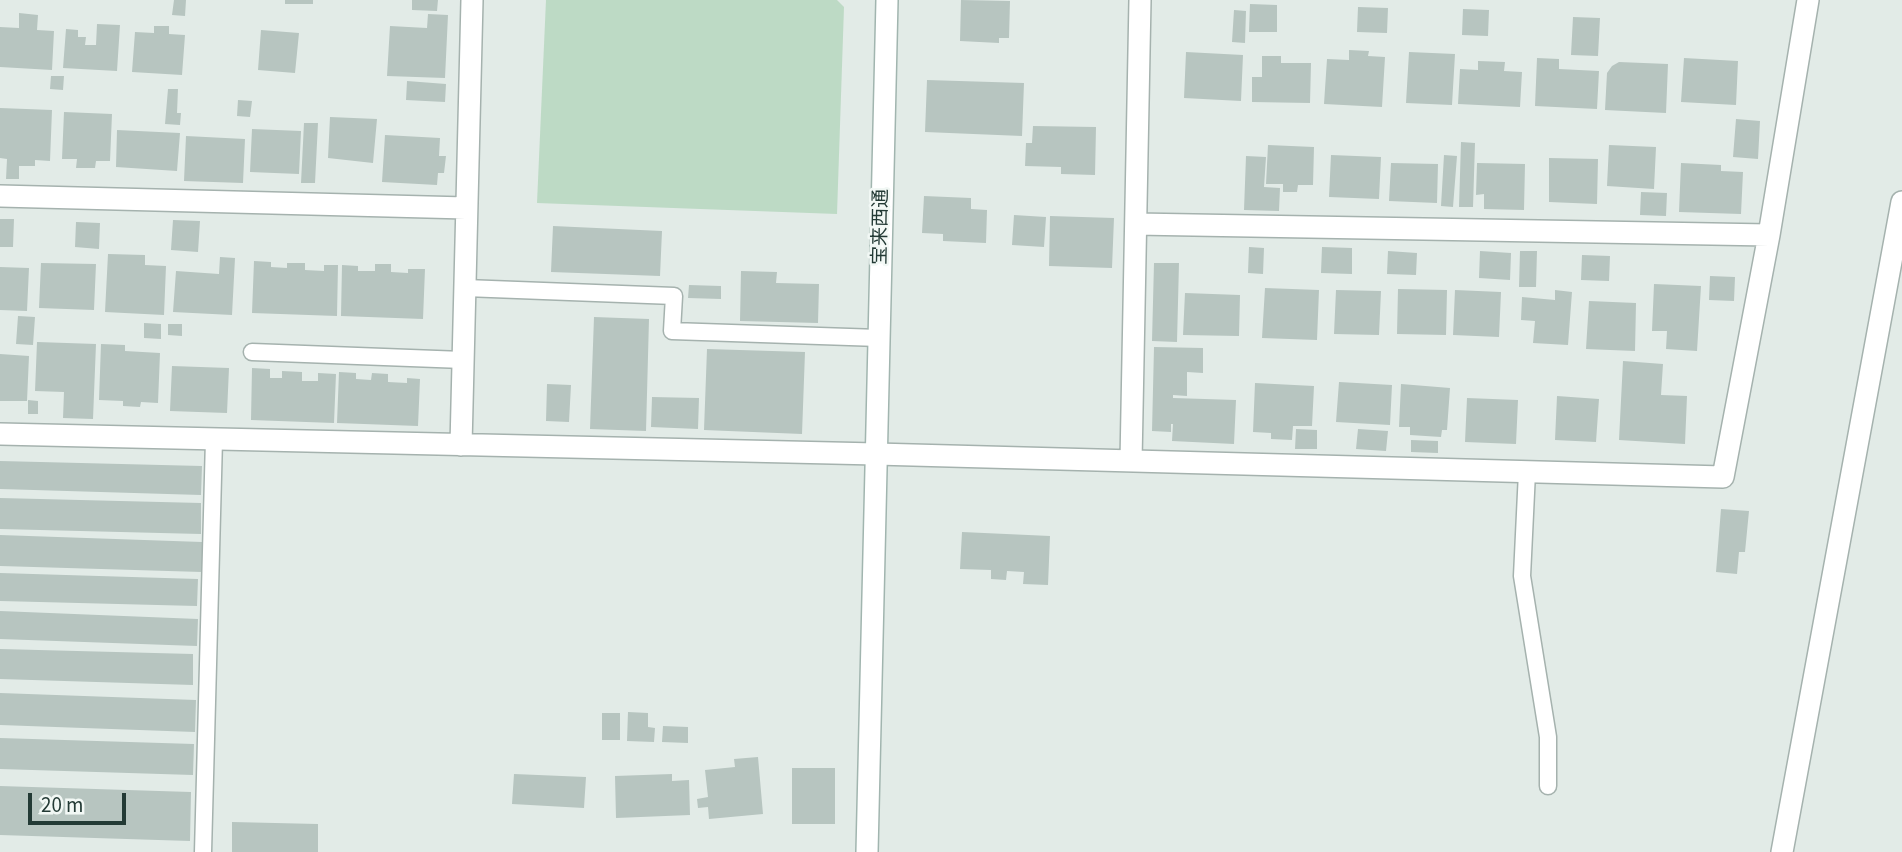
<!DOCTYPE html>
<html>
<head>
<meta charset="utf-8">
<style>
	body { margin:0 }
	#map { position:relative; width:1902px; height:852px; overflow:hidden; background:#e2ebe7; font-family:"Source Sans 3",sans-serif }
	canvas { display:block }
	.scale { position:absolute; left:28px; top:793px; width:98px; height:32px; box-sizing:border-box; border:4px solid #233a35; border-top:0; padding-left:9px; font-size:21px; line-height:24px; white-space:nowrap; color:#233a35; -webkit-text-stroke:5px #f2f8f5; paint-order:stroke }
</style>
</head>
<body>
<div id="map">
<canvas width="1902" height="852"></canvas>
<div class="scale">20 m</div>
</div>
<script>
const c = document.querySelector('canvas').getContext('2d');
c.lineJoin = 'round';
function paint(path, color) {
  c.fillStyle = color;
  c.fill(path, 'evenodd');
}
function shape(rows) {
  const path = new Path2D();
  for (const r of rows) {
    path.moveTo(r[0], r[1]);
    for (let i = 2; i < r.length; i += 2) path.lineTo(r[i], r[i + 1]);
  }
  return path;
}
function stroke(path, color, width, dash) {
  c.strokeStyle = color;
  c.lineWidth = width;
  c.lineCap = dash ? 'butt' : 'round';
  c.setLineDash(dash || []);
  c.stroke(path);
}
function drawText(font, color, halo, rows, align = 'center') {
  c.font = font + ' "Source Sans 3","Noto Sans JP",sans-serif';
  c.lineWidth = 5;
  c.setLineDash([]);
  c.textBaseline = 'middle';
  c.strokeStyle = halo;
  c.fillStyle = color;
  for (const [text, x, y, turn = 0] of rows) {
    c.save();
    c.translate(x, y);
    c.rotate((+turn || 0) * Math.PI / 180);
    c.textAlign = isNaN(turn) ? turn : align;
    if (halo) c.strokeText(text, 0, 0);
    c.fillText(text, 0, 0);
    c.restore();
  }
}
paint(shape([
	[546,0,837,0,844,7,837,214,537,203]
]), '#bddac5');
paint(shape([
	[174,0,186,0,185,16,172,15],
	[285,0,313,0,313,4,285,4],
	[412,0,438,0,437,11,412,10],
	[961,0,1010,1,1009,38,999,38,999,43,960,41],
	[1250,4,1277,5,1277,32,1249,32],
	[1358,7,1388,8,1387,33,1357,32],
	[1463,9,1489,10,1488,36,1462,35],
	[1234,10,1246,11,1245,43,1232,42],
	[19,13,38,15,37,30,54,31,52,70,0,67,0,27,19,28],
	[428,14,448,15,445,78,387,76,390,26,427,28],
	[1573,17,1600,18,1598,56,1571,55],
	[97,24,120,25,117,71,63,68,66,29,78,30,78,37,86,37,85,45,96,45],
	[154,26,169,26,169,34,185,35,182,75,132,72,135,32,154,33],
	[261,30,299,33,295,73,258,70],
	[1349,50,1369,51,1368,56,1385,57,1382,107,1324,104,1327,59,1349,60],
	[1186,52,1243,55,1241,101,1184,98],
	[1409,52,1455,54,1452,105,1406,103],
	[1262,56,1281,56,1281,63,1311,63,1310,103,1252,102,1252,77,1262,77],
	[1537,58,1559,59,1559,69,1599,71,1597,109,1535,106],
	[1684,58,1738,61,1736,105,1681,102],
	[1478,61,1505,62,1504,71,1522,72,1520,107,1458,104,1460,69,1478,70],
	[1619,62,1668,64,1666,113,1605,110,1607,73,1612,66],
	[51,76,64,76,63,90,50,89],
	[927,80,1024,83,1022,136,925,132],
	[407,81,446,84,445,102,406,100],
	[168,89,178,89,177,113,181,113,180,125,165,124],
	[238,100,252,101,250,117,237,116],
	[0,108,52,110,50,161,35,160,35,166,19,166,19,179,6,179,7,159,0,158],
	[64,112,112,114,110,161,96,161,95,168,76,168,77,159,62,159],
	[330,117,377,119,373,163,328,158],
	[1736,119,1760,121,1758,159,1733,157],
	[304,123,318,123,315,183,301,183],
	[1033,126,1096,127,1095,175,1061,174,1061,167,1025,166,1026,143,1032,143],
	[252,129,301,131,299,174,250,172],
	[117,130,180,133,177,171,116,167],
	[385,135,440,138,439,156,446,156,444,173,438,173,437,185,382,182],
	[186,136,245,139,243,183,184,181],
	[1461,142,1475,143,1473,207,1459,207],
	[1268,145,1314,147,1313,185,1298,185,1297,192,1283,192,1283,184,1266,184],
	[1609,145,1656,147,1654,189,1607,186],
	[1331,155,1381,157,1379,199,1329,197],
	[1444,155,1457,156,1453,207,1441,206],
	[1246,156,1266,157,1264,187,1280,188,1279,211,1244,210],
	[1549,158,1598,159,1597,204,1549,202],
	[1391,163,1438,164,1437,203,1389,201],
	[1477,163,1525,164,1524,210,1484,209,1484,194,1476,195],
	[1681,163,1721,165,1721,171,1743,172,1741,214,1679,212],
	[1641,192,1667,193,1666,216,1640,215],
	[924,196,971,198,971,209,987,210,986,243,943,241,943,234,922,233],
	[1014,215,1046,217,1044,247,1012,245],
	[1050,216,1114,218,1112,268,1049,266],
	[0,219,14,219,13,247,0,247],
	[173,220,200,221,198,252,171,250],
	[76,222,100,223,99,249,75,247],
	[553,226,662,231,660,276,551,272],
	[1249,247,1264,248,1263,274,1248,273],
	[1322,247,1352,248,1352,274,1321,273],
	[1388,251,1417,253,1416,275,1387,274],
	[1480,251,1511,253,1510,280,1479,278],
	[1520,251,1537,251,1536,287,1519,287],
	[108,254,145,255,145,265,166,266,164,315,105,312],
	[1582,255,1610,256,1609,281,1581,280],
	[220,257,235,258,232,315,173,312,176,271,219,274],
	[254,261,271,262,271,267,287,268,287,263,305,263,305,270,324,271,324,265,338,265,337,316,252,313],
	[41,263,96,264,94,310,39,308],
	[1154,263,1179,263,1177,342,1152,341],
	[375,264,391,264,391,272,408,273,408,269,425,269,423,319,341,316,342,265,358,266,358,271,375,271],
	[0,267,29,268,27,311,0,310],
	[741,271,777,272,776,283,819,284,818,323,740,321],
	[1710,276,1735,277,1734,301,1709,300],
	[1654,284,1701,286,1697,351,1666,349,1667,331,1652,331],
	[689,285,721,286,721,299,688,298],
	[1265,288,1319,290,1317,340,1262,338],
	[1398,289,1447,290,1446,335,1397,334],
	[1336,290,1381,291,1379,335,1334,334],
	[1455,290,1501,292,1499,337,1453,335],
	[1555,290,1572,292,1568,345,1533,343,1535,321,1521,320,1522,297,1555,300],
	[1185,293,1240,295,1239,336,1183,335],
	[1589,301,1636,303,1635,351,1586,349],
	[18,316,35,317,33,345,16,344],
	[594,317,649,319,646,431,590,429],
	[144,323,161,324,161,339,144,338],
	[168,324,182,324,182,336,168,335],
	[37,342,96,344,93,419,63,418,64,392,35,391],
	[101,344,125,345,125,351,160,353,158,403,141,402,140,407,123,406,123,401,99,400],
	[1154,347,1203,348,1203,373,1187,372,1187,396,1173,395,1173,398,1236,400,1234,444,1172,441,1173,424,1171,424,1171,432,1152,431],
	[707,349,805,352,802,434,704,430],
	[0,354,29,356,27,401,0,401],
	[1623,361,1663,364,1661,395,1687,396,1685,444,1619,440],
	[172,366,229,368,227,413,170,411],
	[252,368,270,369,270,378,282,378,282,371,302,372,302,381,318,381,318,373,336,374,334,423,251,420],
	[339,372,356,373,356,379,371,380,372,373,388,374,388,382,407,383,407,378,420,379,418,426,337,423],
	[1339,382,1392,385,1390,425,1336,422],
	[1255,383,1314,386,1312,426,1293,426,1292,440,1271,439,1271,433,1253,432],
	[547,384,571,385,569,422,546,421],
	[1401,384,1450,388,1447,430,1442,430,1441,437,1410,435,1410,427,1399,427],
	[1557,396,1599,399,1596,442,1555,440],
	[652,397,699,398,698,429,651,427],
	[1467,398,1518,400,1516,444,1465,442],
	[28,400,38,401,38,414,28,414],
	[1296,429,1317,430,1317,449,1295,449],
	[1358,429,1388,431,1386,451,1356,449],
	[1411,440,1438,441,1438,453,1411,452],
	[0,461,202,466,201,495,0,489],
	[0,498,201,503,201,534,0,529],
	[1721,509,1749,511,1745,552,1739,552,1737,574,1716,572],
	[962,532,1050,536,1048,585,1023,584,1024,572,1007,571,1006,580,991,579,991,570,960,569],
	[0,535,202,542,202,572,0,566],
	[0,573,198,579,197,606,0,601],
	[0,611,198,619,197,646,0,639],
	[0,649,193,654,193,685,0,679],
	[0,693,196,700,195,732,0,725],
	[628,712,648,713,648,727,655,728,654,742,627,741],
	[602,713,620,713,620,740,602,740],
	[663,726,688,727,688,743,662,742],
	[0,738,194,744,193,775,0,769],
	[758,757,763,814,709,819,708,807,698,808,697,799,708,797,705,770,735,767,734,759],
	[792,768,835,768,835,824,792,824],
	[514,774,586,777,584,808,512,804],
	[672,774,672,781,689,780,690,815,616,818,615,776],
	[0,786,191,792,190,841,0,835],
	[232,822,318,824,318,852,232,852]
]), '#b7c5c0');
const lane = shape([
	[465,288,674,296,672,331,879,338],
	[252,352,463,360],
	[1527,472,1522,576,1548,737,1548,786],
	[203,852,214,439]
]);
const street = shape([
	[0,196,466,208],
	[1136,224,1769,235],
	[0,434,876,454,1723,477,1769,235,1808,0],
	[461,445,472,0],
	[1131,461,1140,0],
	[1782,852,1902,202]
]);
const secondary = shape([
	[867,852,887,0]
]);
stroke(lane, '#a5b2ae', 19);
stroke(street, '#a5b2ae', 24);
stroke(secondary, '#a1b5af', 24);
stroke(lane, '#fff', 16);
stroke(street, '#fff', 21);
stroke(secondary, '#fff', 21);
drawText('19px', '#233a35', '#f2f8f5', [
	["宝来西通",882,227,-89]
]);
</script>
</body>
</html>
